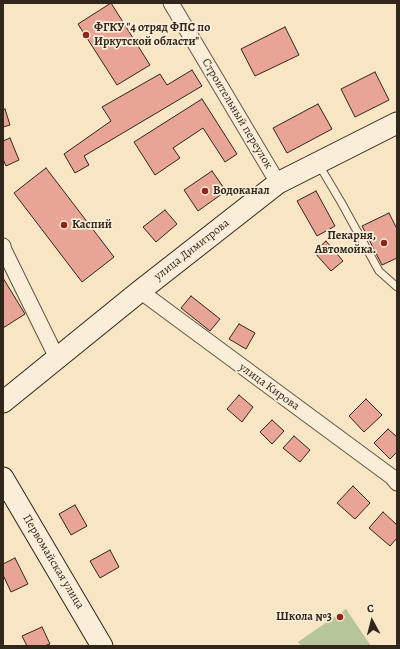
<!DOCTYPE html>
<html>
<head>
<meta charset="utf-8">
<style>
	body { margin:0 }
	#map { position:relative; width:400px; height:649px; overflow:hidden; background:#f8e5c3; font-family:Alegreya,serif }
	canvas { display:block }
	.frame { position:absolute; inset:0; border:4px solid #31261c; pointer-events:none }
	.north { position:absolute; left:352px; top:601px; width:40px; height:40px; -webkit-text-stroke:3px #faeed8; paint-order:stroke; rotate:353deg; font-size:11px; font-weight:700; line-height:16px; text-align:center; color:#31261c }
	.north::after { content:''; display:block; margin:auto; width:14px; height:18px; background:#31261c; clip-path:polygon(50% 0,100% 100%,50% 72%,0 100%) }
</style>
</head>
<body>
<div id="map">
<canvas width="400" height="649"></canvas>
<div class="frame"></div>
<div class="north">С</div>
</div>
<script>
const c = document.querySelector('canvas').getContext('2d');
c.lineJoin = 'round';
function paint(path, color) {
  c.fillStyle = color;
  c.fill(path, 'evenodd');
}
function shape(rows) {
  const path = new Path2D();
  for (const r of rows) {
    path.moveTo(r[0], r[1]);
    for (let i = 2; i < r.length; i += 2) path.lineTo(r[i], r[i + 1]);
  }
  return path;
}
function stroke(path, color, width, dash) {
  c.strokeStyle = color;
  c.lineWidth = width;
  c.lineCap = dash ? 'butt' : 'round';
  c.setLineDash(dash || []);
  c.stroke(path);
}
function drawText(font, color, halo, rows, align = 'center') {
  c.font = font + ' Alegreya,serif';
  c.lineWidth = 3.5;
  c.setLineDash([]);
  c.textBaseline = 'middle';
  c.strokeStyle = halo;
  c.fillStyle = color;
  for (const [text, x, y, turn = 0] of rows) {
    c.save();
    c.translate(x, y);
    c.rotate((+turn || 0) * Math.PI / 180);
    c.textAlign = isNaN(turn) ? turn : align;
    if (halo) c.strokeText(text, 0, 0);
    c.fillText(text, 0, 0);
    c.restore();
  }
}
paint(shape([
	[346,609,371,646,301,646,298,642]
]), '#b7c698');
const building = shape([
	[111,3,150,65,117,85,78,24,111,3],
	[285,27,299,55,255,76,241,49,285,27],
	[192,70,202,86,84,156,89,165,75,173,64,154,111,121,102,107,160,74,167,85,192,70],
	[375,72,389,100,355,117,341,89,375,72],
	[202,99,237,154,225,162,203,128,173,148,180,158,155,175,134,142,202,99],
	[318,104,332,129,287,153,273,128,318,104],
	[5,109,10,125,3,127,3,110,5,109],
	[10,138,19,160,6,166,3,159,3,141,10,138],
	[46,168,114,257,82,282,14,193,46,168],
	[212,171,226,191,198,211,184,190,212,171],
	[316,191,335,226,317,236,297,201,316,191],
	[165,210,177,224,156,242,143,227,165,210],
	[389,213,397,229,397,258,382,265,362,226,389,213],
	[326,241,343,261,331,271,314,252,326,241],
	[3,278,25,314,3,328,3,278],
	[191,296,220,319,210,331,181,308,191,296],
	[239,324,255,333,246,349,229,339,239,324],
	[239,395,253,407,242,422,227,409,239,395],
	[366,399,382,415,364,432,349,416,366,399],
	[272,420,284,431,272,444,260,432,272,420],
	[388,429,397,437,397,452,390,459,374,443,388,429],
	[294,436,310,450,300,462,283,448,294,436],
	[353,486,370,503,355,519,337,503,353,486],
	[75,505,87,526,71,535,59,514,75,505],
	[383,512,397,525,397,538,390,546,369,528,383,512],
	[110,550,119,567,100,578,90,561,110,550],
	[15,558,28,584,11,592,3,575,3,564,15,558],
	[42,627,50,644,44,646,27,646,22,636,42,627]
]);
paint(building, '#e8a495');
stroke(building, '#31261c', 1);
const lane = shape([
	[319,165,341,202,379,271,397,287]
]);
const street = shape([
	[171,3,278,183],
	[3,246,4,250,57,358],
	[140,291,392,477,397,483]
]);
const secondary = shape([
	[3,402,140,291,278,183,397,123],
	[3,478,102,646]
]);
stroke(lane, '#635646', 9);
stroke(street, '#635646', 17);
stroke(secondary, '#31261c', 23);
stroke(lane, '#faeed8', 7);
stroke(street, '#faeed8', 15);
stroke(secondary, '#faeed8', 21);
for (const [x, y, r, color] of [
	[86,35,4,"#8f2418"],
	[205,191,4,"#8f2418"],
	[64,225,4,"#8f2418"],
	[384,243,4,"#8f2418"],
	[340,617,4,"#8f2418"]
]) {
  const dot = new Path2D();
  dot.arc(x, y, r, 0, 2 * Math.PI);
  c.fillStyle = color;
  c.fill(dot);
  stroke(dot, '#faeed8', 1.5);
}
drawText('bold 12px', '#31261c', '#faeed8', [
	["ФГКУ \"4 отряд ФПС по",94,28],
	["Иркутской области\"",94,42],
	["Водоканал",213,191],
	["Каспий",72,225],
	["Пекарня,",376,236,"right"],
	["Автомойка.",376,250,"right"],
	["Школа №3",332,617,"right"]
], 'left');
drawText('12px', '#31261c', '#faeed8', [
	["Строительный переулок",237,114,59],
	["улица Димитрова",192,250,-38],
	["улица Кирова",269,387,36],
	["Первомайская улица",53,562,59]
]);
</script>
</body>
</html>
